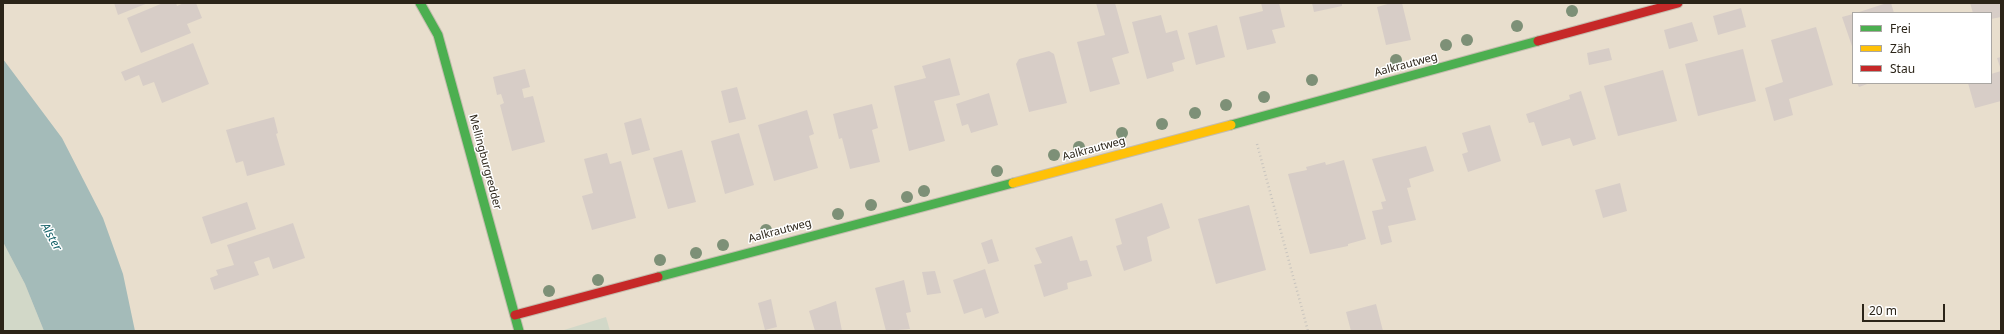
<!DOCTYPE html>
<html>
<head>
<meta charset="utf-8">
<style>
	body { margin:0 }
	#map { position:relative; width:2004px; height:334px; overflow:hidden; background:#e8decd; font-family:"Noto Sans",sans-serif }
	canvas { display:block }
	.frame { position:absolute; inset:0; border:4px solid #2b2418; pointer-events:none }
	.legend { position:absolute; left:1852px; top:12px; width:140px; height:72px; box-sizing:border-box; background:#fff; border:1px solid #aaa7a3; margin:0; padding:5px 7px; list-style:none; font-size:12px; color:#2b2418 }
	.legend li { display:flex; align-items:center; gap:8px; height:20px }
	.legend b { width:20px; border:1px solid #aaa7a3 }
	.scale { position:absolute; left:1862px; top:304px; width:83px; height:18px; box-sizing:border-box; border:2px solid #2b2418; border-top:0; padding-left:5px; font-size:12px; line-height:14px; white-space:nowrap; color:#2b2418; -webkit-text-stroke:3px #fff; paint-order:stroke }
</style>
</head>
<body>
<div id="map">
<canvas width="2004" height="334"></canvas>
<div class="frame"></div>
<ul class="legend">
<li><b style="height:5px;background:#4caf50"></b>Frei</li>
<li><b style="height:5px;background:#ffc107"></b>Zäh</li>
<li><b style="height:5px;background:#c62828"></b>Stau</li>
</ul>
<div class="scale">20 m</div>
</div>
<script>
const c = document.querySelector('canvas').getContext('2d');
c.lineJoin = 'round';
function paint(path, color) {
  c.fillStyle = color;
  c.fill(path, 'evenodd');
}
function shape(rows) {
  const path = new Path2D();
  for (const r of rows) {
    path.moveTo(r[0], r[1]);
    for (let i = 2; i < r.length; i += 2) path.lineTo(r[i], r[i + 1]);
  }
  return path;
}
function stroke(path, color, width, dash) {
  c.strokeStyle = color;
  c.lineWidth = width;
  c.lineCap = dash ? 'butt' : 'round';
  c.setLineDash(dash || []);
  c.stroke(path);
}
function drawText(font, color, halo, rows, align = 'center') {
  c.font = font + ' "Noto Sans",sans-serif';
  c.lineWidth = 3;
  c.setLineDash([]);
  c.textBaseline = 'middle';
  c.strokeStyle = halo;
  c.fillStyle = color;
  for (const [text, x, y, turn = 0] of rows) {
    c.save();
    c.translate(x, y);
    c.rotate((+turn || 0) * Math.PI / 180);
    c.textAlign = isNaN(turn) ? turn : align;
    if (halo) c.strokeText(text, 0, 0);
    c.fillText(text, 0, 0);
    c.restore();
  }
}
paint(shape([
	[3,242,25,284,44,331,3,331],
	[606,317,610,331,563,331,564,330]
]), '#d2d8c8');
paint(shape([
	[3,59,62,138,103,218,123,274,135,331,44,331,25,284,3,242]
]), '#a4bbb9');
paint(shape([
	[114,3,148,3,118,15],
	[163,3,176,3,177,6,184,3,196,3,202,18,187,24,191,33,141,53,127,18],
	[1096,3,1115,3,1129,53,1112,58,1120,84,1090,92,1077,42,1105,35],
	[1261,3,1279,3,1285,27,1272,30,1276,43,1247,50,1239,17,1263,11],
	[1312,3,1342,3,1342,6,1314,12],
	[1391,3,1402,3,1411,40,1386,45,1377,7],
	[1887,3,1891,3,1894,13,1856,13],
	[1970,3,2001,3,2001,17,1991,19,1991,13,1973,13],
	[1741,8,1746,27,1718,35,1713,16],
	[1853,14,1853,49,1842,17],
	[1161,15,1166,33,1177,30,1185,59,1172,63,1174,71,1147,79,1132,22],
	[1692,22,1698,41,1669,49,1664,30],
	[1217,25,1225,57,1196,65,1188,33],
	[1816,27,1833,85,1789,99,1793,115,1774,121,1765,88,1783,82,1771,40],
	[193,43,209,84,162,103,154,82,143,86,139,75,125,81,121,72],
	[1609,48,1612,60,1589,65,1587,53],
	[1743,49,1756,101,1698,116,1685,64],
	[1049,51,1054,54,1067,103,1029,112,1016,64,1019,59],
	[2001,57,2001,70,1997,58],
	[950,58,960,95,934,101,945,141,909,151,894,86,926,78,922,66],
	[525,69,530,87,522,89,524,98,533,96,545,142,512,151,500,105,504,103,501,94,497,95,493,77],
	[1663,70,1677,121,1618,136,1604,86],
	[2001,71,2001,101,1975,108,1968,83,1991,83,1991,74],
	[1857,83,1870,83,1859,87],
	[737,87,746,119,729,123,721,91],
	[1581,91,1596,139,1573,146,1570,138,1542,146,1534,122,1529,123,1526,114,1570,99,1569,95],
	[989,93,998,125,971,133,968,124,962,126,956,104],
	[872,104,878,128,872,130,880,162,850,169,842,138,839,139,833,114],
	[807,110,814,134,809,136,818,168,774,181,758,125],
	[274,117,278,133,276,134,285,165,247,176,243,161,236,163,226,130],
	[641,118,650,150,632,155,624,123],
	[1490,125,1501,161,1468,172,1462,154,1468,152,1462,133],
	[739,133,754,185,725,194,711,141],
	[1426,146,1434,171,1409,179,1411,187,1407,188,1416,220,1388,226,1392,242,1381,245,1372,211,1383,209,1381,202,1386,201,1372,159],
	[682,150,696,202,668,209,653,158],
	[607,153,610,164,621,161,636,218,592,230,582,196,593,193,584,159],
	[1344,160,1366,239,1348,244,1348,246,1310,254,1288,174,1307,170,1306,167,1325,162,1326,165],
	[1620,183,1627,211,1603,218,1595,190],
	[247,202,256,229,211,244,202,217],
	[1162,203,1170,228,1147,237,1152,261,1124,271,1116,246,1122,244,1115,219],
	[1249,205,1266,270,1216,284,1198,219],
	[293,223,305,258,273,269,269,257,254,262,259,275,214,290,210,278,218,275,216,270,234,265,227,245],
	[1072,236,1080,261,1087,260,1092,276,1067,283,1068,289,1044,297,1034,265,1042,263,1035,248],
	[992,239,999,261,988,264,981,243],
	[985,269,999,313,985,318,982,308,964,314,953,280],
	[935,271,941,293,927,295,922,272],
	[904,280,911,312,906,313,910,329,886,331,875,288],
	[771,299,777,327,765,330,758,303],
	[836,301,842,331,815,331,809,311],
	[1376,304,1383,331,1351,331,1346,312]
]), '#d7cdc7');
const fast = shape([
	[420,3,438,35,519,331],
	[1231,125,1538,41],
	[658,277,1013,183]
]);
const slow = shape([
	[1013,183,1231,125]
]);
const jam = shape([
	[1538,41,1678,3],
	[515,315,658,277]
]);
stroke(fast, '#c4bcae', 11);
stroke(slow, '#c4bcae', 11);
stroke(jam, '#c4bcae', 11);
stroke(shape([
	[1257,144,1308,331]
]), '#c8c4be', 2.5, [1, 3]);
stroke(fast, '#4caf50', 9);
stroke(slow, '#ffc107', 9);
stroke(jam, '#c62828', 9);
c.fillStyle = '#7d9077';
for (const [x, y] of [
	[1572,11],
	[1517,26],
	[1467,40],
	[1446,45],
	[1396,60],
	[1312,80],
	[1264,97],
	[1226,105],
	[1195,113],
	[1162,124],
	[1122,133],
	[1079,147],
	[1054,155],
	[997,171],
	[924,191],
	[907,197],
	[871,205],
	[838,214],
	[766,230],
	[723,245],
	[696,253],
	[660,260],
	[598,280],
	[549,291]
]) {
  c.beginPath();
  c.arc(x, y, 6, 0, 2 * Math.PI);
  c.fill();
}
drawText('11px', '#2b2418', '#fff', [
	["Aalkrautweg",1406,65,-15],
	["Aalkrautweg",1094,149,-15],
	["Mellingburgredder",485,162,75],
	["Aalkrautweg",780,231,-15]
]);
drawText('italic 12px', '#18636a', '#fff', [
	["Alster",51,237,61]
]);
</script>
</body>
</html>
